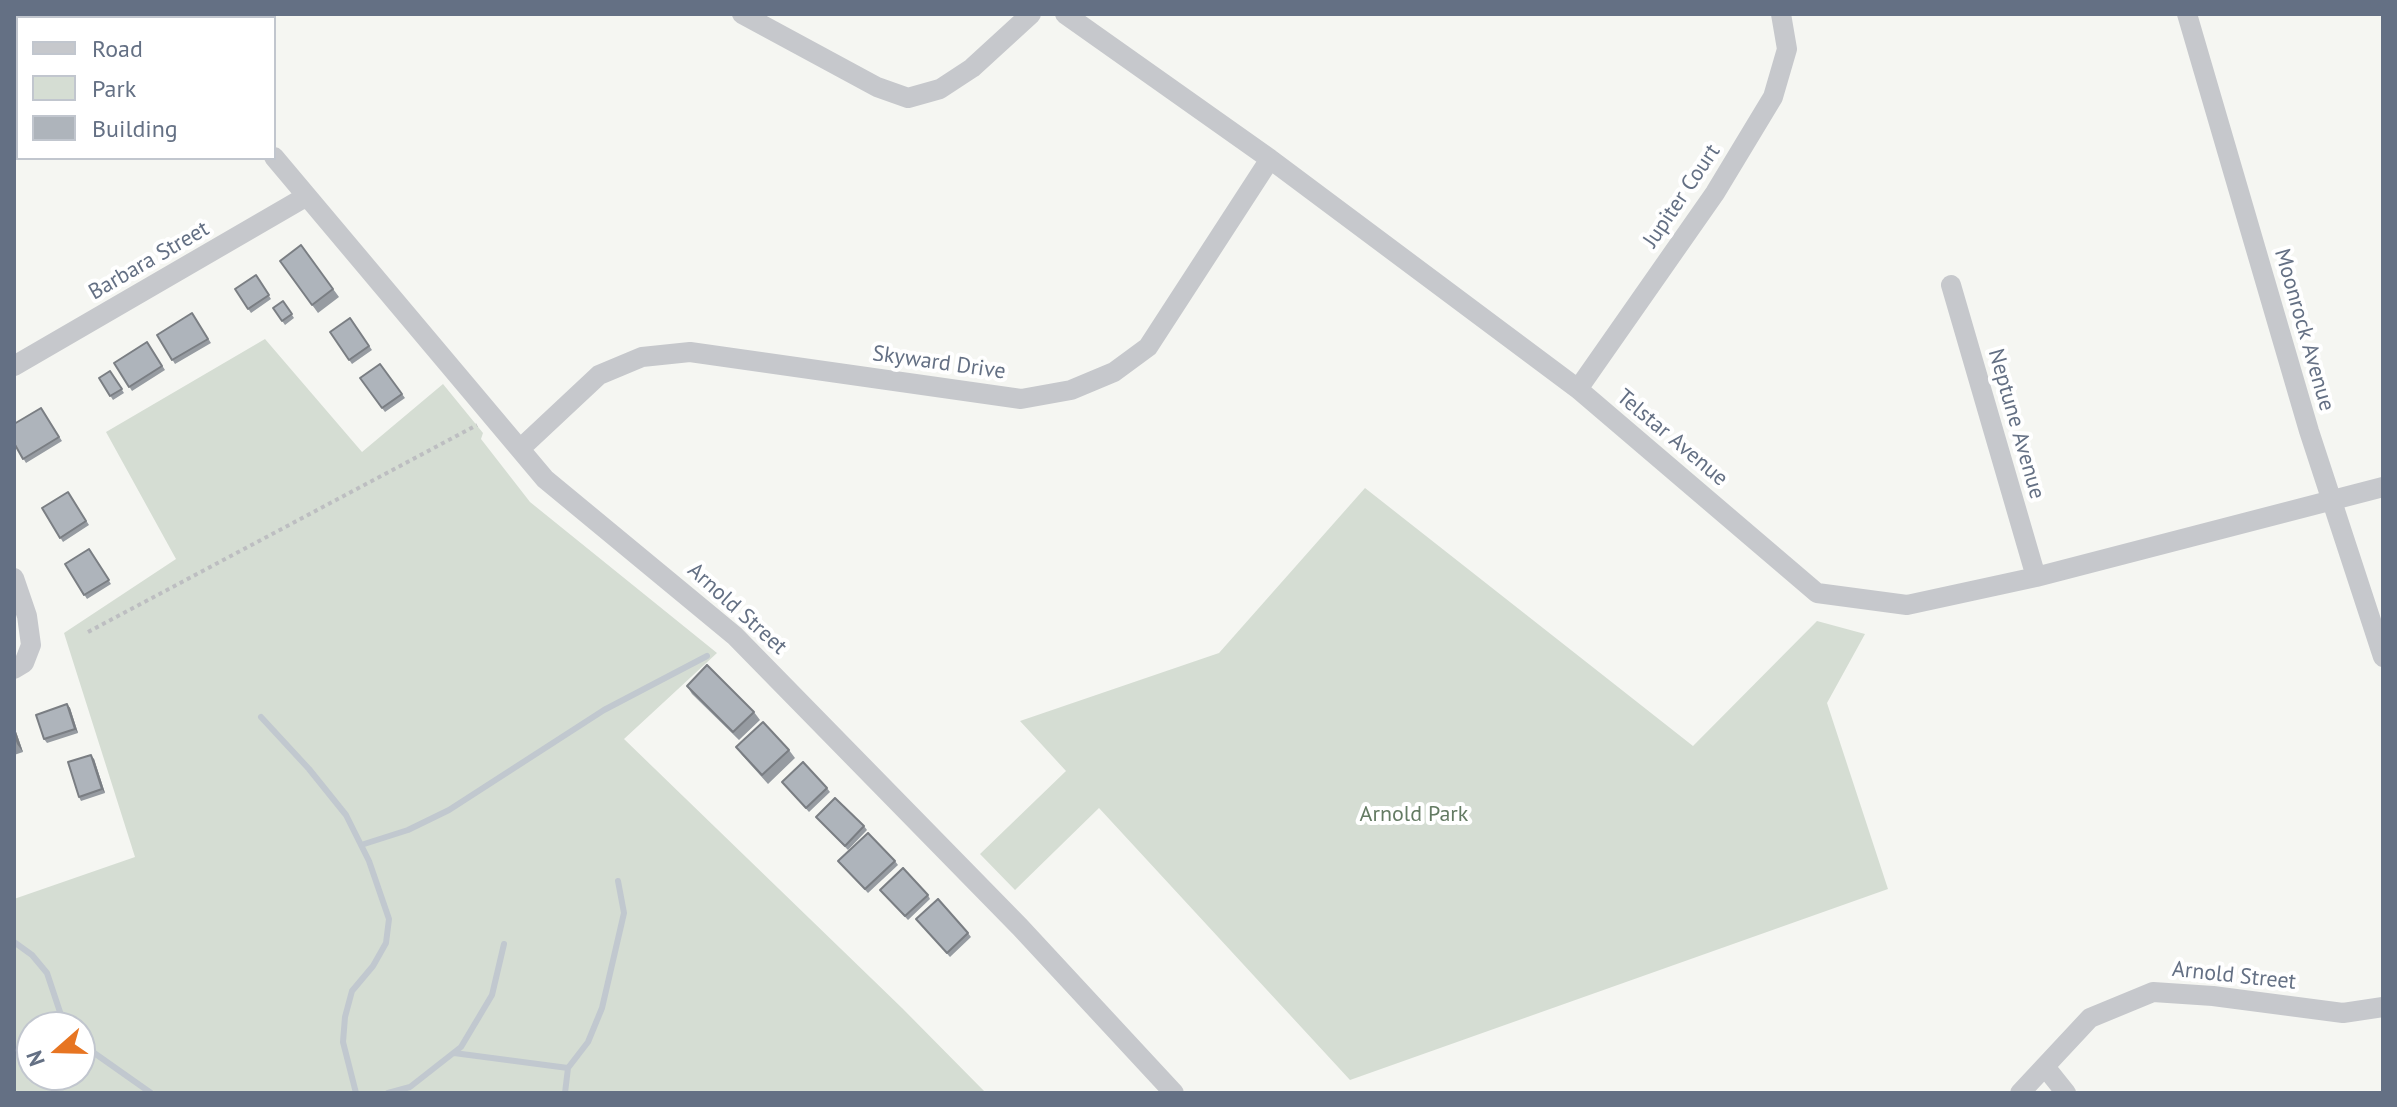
<!DOCTYPE html>
<html>
<head>
<meta charset="utf-8">
<style>
	body { margin:0 }
	#map { position:relative; width:2397px; height:1107px; overflow:hidden; background:#f5f6f2; font-family:"PT Sans",sans-serif }
	canvas { display:block }
	.frame { position:absolute; inset:0; border:16px solid #647084; pointer-events:none }
	.legend { position:absolute; left:16px; top:16px; width:260px; height:144px; box-sizing:border-box; background:#fff; border:2px solid #c1c6ce; margin:0; padding:10px 14px; list-style:none; font-size:24px; color:#647084 }
	.legend li { display:flex; align-items:center; gap:16px; height:40px }
	.legend b { width:40px; border:2px solid #c1c6ce }
	.north { position:absolute; left:16px; top:1011px; width:80px; height:80px; box-sizing:border-box; background:#fff; border:2px solid #c1c6ce; border-radius:50%; rotate:250deg; font-size:22px; font-weight:700; line-height:32px; text-align:center; color:#647084 }
	.north::after { content:''; display:block; margin:auto; width:28px; height:36px; background:#e77522; clip-path:polygon(50% 0,100% 100%,50% 72%,0 100%) }
</style>
</head>
<body>
<div id="map">
<canvas width="2397" height="1107"></canvas>
<div class="frame"></div>
<ul class="legend">
<li><b style="height:10px;background:#c6c8cc"></b>Road</li>
<li><b style="height:22px;background:#d5ddd3"></b>Park</li>
<li><b style="height:22px;background:#aeb4bb"></b>Building</li>
</ul>
<div class="north">N</div>
</div>
<script>
const c = document.querySelector('canvas').getContext('2d');
c.lineJoin = 'round';
function paint(path, color) {
  c.fillStyle = color;
  c.fill(path, 'evenodd');
}
function shape(rows) {
  const path = new Path2D();
  for (const r of rows) {
    path.moveTo(r[0], r[1]);
    for (let i = 2; i < r.length; i += 2) path.lineTo(r[i], r[i + 1]);
  }
  return path;
}
function stroke(path, color, width, dash) {
  c.strokeStyle = color;
  c.lineWidth = width;
  c.lineCap = dash ? 'butt' : 'round';
  c.setLineDash(dash || []);
  c.stroke(path);
}
function drawText(font, color, halo, rows, align = 'center') {
  c.font = font + ' "PT Sans",sans-serif';
  c.lineWidth = 8;
  c.setLineDash([]);
  c.textBaseline = 'middle';
  c.strokeStyle = halo;
  c.fillStyle = color;
  for (const [text, x, y, turn = 0] of rows) {
    c.save();
    c.translate(x, y);
    c.rotate((+turn || 0) * Math.PI / 180);
    c.textAlign = isNaN(turn) ? turn : align;
    if (halo) c.strokeText(text, 0, 0);
    c.fillText(text, 0, 0);
    c.restore();
  }
}
paint(shape([
	[265,339,362,452,443,384,483,433,481,439,530,502,717,653,624,739,902,1008,986,1093,14,1093,14,899,135,857,64,633,176,559,106,432],
	[32,1027,80,1027,80,1075,32,1075],
	[1365,488,1693,746,1817,621,1865,634,1827,703,1888,889,1350,1080,1099,808,1015,890,980,854,1066,771,1020,721,1219,653]
]), '#d5ddd3');
stroke(shape([
	[261,717,309,769,346,815,369,861,389,919,386,943,373,966,352,991,345,1017,343,1042,356,1093],
	[361,845,408,830,449,810,604,710,707,656],
	[14,942,32,955,47,973,65,1027],
	[80,1043,151,1093],
	[454,1053,568,1068],
	[388,1093,410,1087,461,1047,492,995,504,944],
	[565,1093,568,1068,588,1042,602,1008,624,913,618,881]
]), '#c1c8cf', 6);
stroke(shape([
	[88,632,477,425]
]), '#bdbec1', 4, [4, 4]);
stroke(shape([
	[155,14,158,18],
	[742,14,877,87,908,98,940,89,972,68,1031,14],
	[1065,14,1270,159,1578,389,1817,593,1907,605,2036,577,2383,487],
	[2187,14,2309,431,2383,657],
	[274,157,545,479,735,636,1020,927,1174,1093],
	[1951,285,2036,577],
	[14,366,307,196],
	[1578,389,1715,193,1773,97,1787,49,1781,14],
	[521,448,599,375,642,357,690,352,1021,399,1071,390,1114,372,1148,347,1270,159],
	[14,578,27,616,31,645,24,663,14,669],
	[2046,1068,2066,1093],
	[2020,1093,2090,1018,2153,992,2213,996,2343,1013,2383,1007]
]), '#c6c8cc', 20);
paint(shape([
	[301,245,339,297,318,313,280,261],
	[256,275,271,299,251,313,235,289],
	[283,301,294,318,285,325,273,308],
	[192,313,211,343,175,364,157,335],
	[350,318,372,350,352,364,330,332],
	[147,342,165,370,132,391,114,363],
	[380,364,405,398,385,412,360,378],
	[110,371,124,393,113,400,99,378],
	[41,408,62,441,26,463,14,443],
	[68,492,89,525,63,542,42,508],
	[89,549,111,584,87,599,65,564],
	[687,686,754,712,760,720,739,740,692,694],
	[67,704,70,708,78,733,47,743,44,739],
	[14,726,23,752,14,755],
	[736,747,789,750,795,758,768,784,742,755],
	[94,759,105,793,81,801,79,797],
	[782,782,827,788,830,792,809,812],
	[816,817,864,826,867,830,848,850],
	[838,861,895,861,898,865,868,893],
	[880,890,928,895,930,899,908,920],
	[916,919,968,933,971,937,950,957]
]), '#969ba1');
paint(shape([
	[67,704,70,708,78,733,75,729],
	[14,726,23,752,17,744,14,735],
	[91,755,94,759,105,793,102,789]
]), '#7a7e83');
const building = shape([
	[301,245,333,289,312,305,280,261,301,245],
	[256,275,269,295,248,309,235,289,256,275],
	[283,301,292,314,282,321,273,308,283,301],
	[192,313,208,339,172,360,157,335,192,313],
	[350,318,369,346,349,360,330,332,350,318],
	[147,342,162,366,129,387,114,363,147,342],
	[380,364,402,394,382,408,360,378,380,364],
	[110,371,122,389,110,396,99,378,110,371],
	[41,408,59,437,23,459,14,443,14,424,41,408],
	[68,492,86,521,60,538,42,508,68,492],
	[89,549,109,580,84,595,65,564,89,549],
	[707,665,754,712,733,732,687,686,707,665],
	[67,704,75,729,44,739,36,715,67,704],
	[763,722,789,750,762,775,736,747,763,722],
	[91,755,102,789,79,797,68,762,91,755],
	[803,762,827,788,806,808,782,782,803,762],
	[835,798,864,826,845,846,816,817,835,798],
	[868,833,895,861,865,889,838,861,868,833],
	[903,868,928,895,905,916,880,890,903,868],
	[938,899,968,933,947,953,916,919,938,899]
]);
paint(building, '#aeb4bb');
stroke(building, '#7a7e83', 2);
drawText('22px', '#647084', '#fff', [
	["Jupiter Court",1682,196,-56],
	["Barbara Street",149,261,-30],
	["Moonrock Avenue",2304,330,74],
	["Skyward Drive",939,363,8],
	["Neptune Avenue",2016,424,74],
	["Telstar Avenue",1672,438,40],
	["Arnold Street",737,609,42],
	["Arnold Street",2234,976,6]
]);
drawText('22px', '#647b63', '#fff', [
	["Arnold Park",1414,815]
]);
</script>
</body>
</html>
